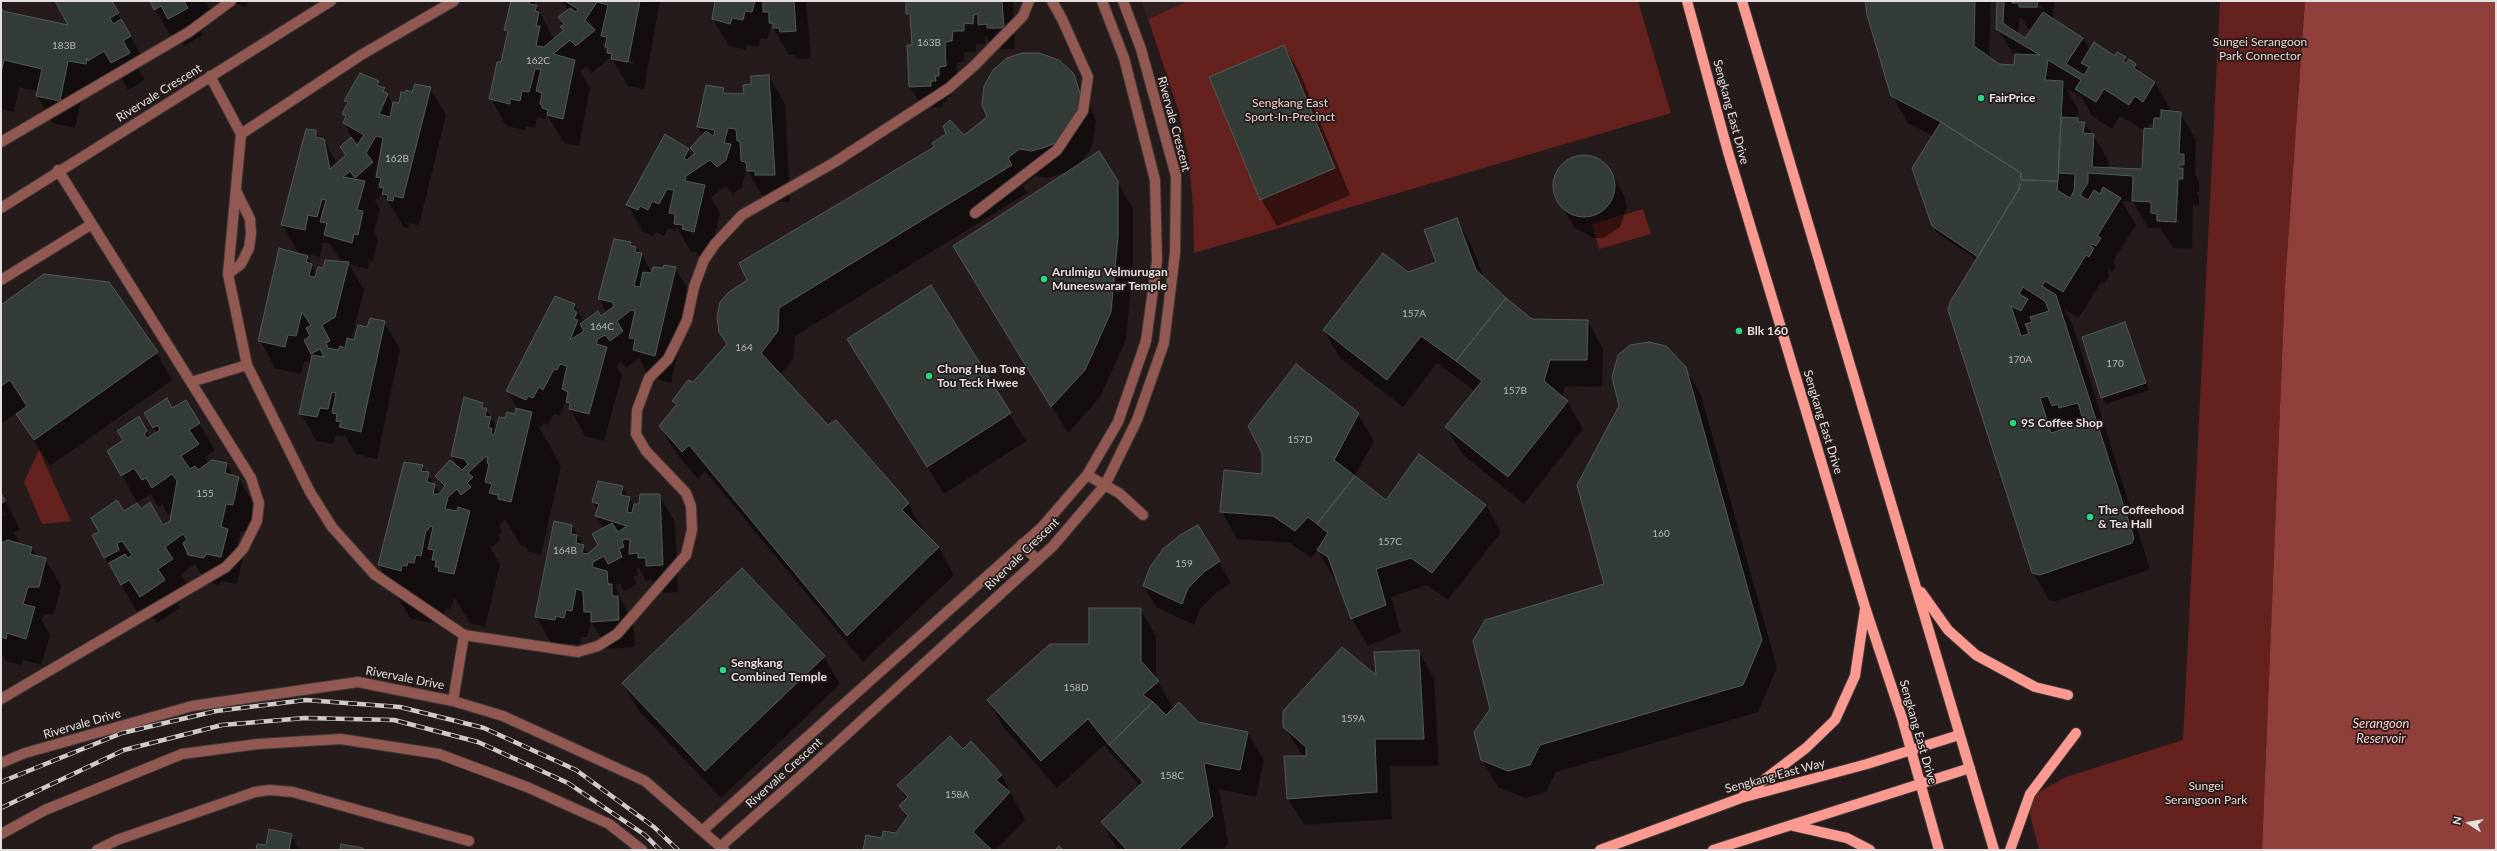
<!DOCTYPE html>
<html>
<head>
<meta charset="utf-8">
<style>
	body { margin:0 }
	#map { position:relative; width:2497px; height:851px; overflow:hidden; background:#241b1a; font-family:Lato,sans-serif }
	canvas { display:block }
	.frame { position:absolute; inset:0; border:2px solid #e6e0df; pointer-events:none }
	.north { position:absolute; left:2449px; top:803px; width:40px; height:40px; -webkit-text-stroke:3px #241b1a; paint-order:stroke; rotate:282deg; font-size:11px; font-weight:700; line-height:16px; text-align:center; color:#e6e0df }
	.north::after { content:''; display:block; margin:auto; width:14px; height:18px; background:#e6e0df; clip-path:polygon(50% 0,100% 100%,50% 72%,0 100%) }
</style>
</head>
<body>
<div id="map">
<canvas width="2497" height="851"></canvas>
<div class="frame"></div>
<div class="north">N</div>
</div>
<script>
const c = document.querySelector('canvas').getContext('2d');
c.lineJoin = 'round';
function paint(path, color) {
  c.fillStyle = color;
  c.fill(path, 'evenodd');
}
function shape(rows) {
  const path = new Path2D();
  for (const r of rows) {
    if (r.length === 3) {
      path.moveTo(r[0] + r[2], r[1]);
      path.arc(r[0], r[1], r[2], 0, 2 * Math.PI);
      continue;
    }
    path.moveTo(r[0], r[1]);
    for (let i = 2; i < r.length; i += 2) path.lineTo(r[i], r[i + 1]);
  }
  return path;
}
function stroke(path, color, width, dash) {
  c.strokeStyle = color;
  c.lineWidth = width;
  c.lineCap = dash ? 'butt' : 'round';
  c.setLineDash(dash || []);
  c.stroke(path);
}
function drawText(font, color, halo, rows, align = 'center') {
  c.font = font + ' Lato,sans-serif';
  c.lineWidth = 3.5;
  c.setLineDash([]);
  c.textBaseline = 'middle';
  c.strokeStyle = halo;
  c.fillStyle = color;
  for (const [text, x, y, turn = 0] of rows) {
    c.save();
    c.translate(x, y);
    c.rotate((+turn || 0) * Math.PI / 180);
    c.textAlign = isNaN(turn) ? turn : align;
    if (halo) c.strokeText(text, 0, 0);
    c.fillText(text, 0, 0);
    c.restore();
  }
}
paint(shape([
	[1141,1,1188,1,1148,19]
]), '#312220');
paint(shape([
	[1188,1,1638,1,1671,113,1194,253,1193,207,1189,160,1179,112,1148,19],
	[2220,1,2305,1,2285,284,2262,850,2039,850,2026,799,2066,777,2183,740],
	[1643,209,1651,234,1599,249,1592,224],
	[39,450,71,521,42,524,24,482]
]), '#64211d');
paint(shape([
	[2305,1,2496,1,2496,850,2262,850,2285,284]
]), '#913f3a');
paint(shape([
	[56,1,111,1,146,64,138,68,145,80,128,90,121,78,105,87,103,84,101,91,84,87,75,128,53,123,37,96,38,91,19,87,14,112,1,109,1,9,2,12,70,26],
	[150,1,206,1,211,12,195,21,203,35,184,46,177,33,171,36],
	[223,1,248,1,246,7],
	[512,1,534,1,554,40,564,32,559,18,568,10,563,1,660,1,644,89,628,86,611,57,592,73,586,66,580,71,590,88,579,146,564,143,546,113,545,119,537,117,535,128,526,126,525,130,506,126,491,98,502,63,508,35,505,30],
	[605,41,608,51,608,54,602,45],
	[619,59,634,62,633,64,619,61],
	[717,1,806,1,811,58,797,59,794,55,789,55,771,24,767,39,761,38,758,47,747,45,745,50,729,46,713,19],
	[907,1,1013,1,1015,49,1000,49,998,45,992,46,985,35,985,44,976,44,976,52,964,52,964,62,957,62,957,87,950,88,951,97,947,97,947,102,943,102,943,107,923,108,910,87,908,46,913,46,912,22,907,13],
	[1866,1,1991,1,1989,58,1999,65,2015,66,2016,58,1997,28,1998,1,2054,1,2053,20,2083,38,2090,50,2125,58,2128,62,2135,64,2141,73,2155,82,2170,109,2169,112,2180,113,2196,140,2195,174,2199,182,2199,192,2196,192,2199,197,2199,206,2193,205,2192,249,2173,248,2160,228,2148,228,2133,202,2122,201,2136,225,2113,261,2116,266,2112,272,2108,270,2109,276,2104,284,2102,281,2078,318,2064,309,2072,323,2149,566,2148,570,2056,601,2049,600,2033,572,1977,260,1937,233,1932,226,1933,136,1908,123,1892,95],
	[2020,6,2042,6,2042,8,2020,8],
	[2019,18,2022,18,2029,30,2032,30,2026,40,2018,35],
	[2066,88,2082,98,2092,116,2112,129,2120,116,2145,131,2143,171,2108,169,2109,162,2093,135,2084,123,2080,123,2077,118,2078,109],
	[2151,123,2155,125,2154,130,2146,129],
	[2161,220,2181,221,2181,223,2161,222],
	[2102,226,2104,226,2095,241,2093,240],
	[2063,423,2066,429,2057,432,2055,426],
	[1284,46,1300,73,1350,195,1277,226,1261,199],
	[1073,75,1089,103,1096,121,1094,138,1089,152,1078,165,1117,181,1133,209,1133,265,1126,340,1100,397,1068,433,970,274,1067,172,1047,178,1035,176,1023,186,1027,193,795,336,793,359,780,375,827,427,908,503,923,531,939,548,954,575,863,662,705,471,698,479,676,453,660,426,677,407,673,401,693,383,728,345,720,332,964,137],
	[769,76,785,104,790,202,772,202,764,198,741,161,746,172,742,187,733,194,726,186,711,197,720,213,709,259,699,257,696,252,690,251,677,227,675,230,668,228,664,236,656,232,653,236,643,232,627,204,665,135,688,150,693,157,695,155,691,148,703,136,698,127,724,89,726,94,745,95,752,85],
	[378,82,394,106,400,104,413,93,430,88,446,115,419,225,409,223,408,228,404,227,383,194,375,201,380,209,374,231,378,239,373,262,369,261,368,269,349,264,364,290,351,340,355,341,368,328,384,322,400,349,377,459,356,454,344,434,344,436,336,435,333,444,316,441,301,413,312,363,304,361,301,374,275,368,260,340,307,257,317,274,341,262,330,244,323,242,320,257,298,252,282,224,315,131,320,139,324,140,337,164,346,156,341,147,352,138,344,123,346,119,343,114,347,105,345,101],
	[1591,157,1608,167,1625,197,1627,207,1620,227,1603,238,1593,238,1575,228,1556,198,1555,179,1565,163,1573,158],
	[1457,219,1472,247,1484,278,1532,320,1588,321,1603,349,1602,387,1565,386,1562,397,1567,401,1583,429,1524,504,1462,454,1446,427,1475,391,1437,363,1403,407,1340,358,1324,331,1408,273,1437,263],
	[630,243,641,253,652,273,675,268,691,295,671,383,649,377,639,358,626,368,621,362,616,365,622,375,604,441,585,436,566,401,559,416,554,414,548,425,543,423,541,427,538,425,561,466,541,555,529,552,526,547,521,546,505,519,499,525,502,531,498,535,500,540,492,547,489,545,500,564,485,627,470,623,454,597,451,609,446,608,444,615,432,618,431,623,410,618,379,565,422,466,440,494,444,489,436,476,459,468,452,456,483,404,497,428,506,419,516,415,517,408,507,391,575,305,584,322,601,317,607,313,599,299],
	[931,287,1026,441,944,494,848,339],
	[1,306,157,353,172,380,50,466,16,413,1,424],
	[2125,323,2149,390,2106,404,2102,397],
	[1685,368,1701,395,1777,668,1758,712,1556,772,1546,792,1525,798,1498,787,1482,760,1605,585],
	[186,401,215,450,205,457,209,464,227,464,234,477,239,478,254,505,249,532,241,531,237,547,243,557,237,584,221,581,219,585,205,582,195,564,181,574,188,587,173,596,180,608,157,623,146,607,137,612,93,536,101,532,124,513,140,510,163,526,171,522,173,512,168,515,162,504,158,507,151,494,137,502,122,475,124,440,138,418,150,437,157,433,146,413,172,409],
	[1358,414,1374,441,1354,477,1386,502,1486,505,1501,532,1448,600,1427,585,1391,597,1401,632,1368,646,1352,619,1338,580,1333,577,1318,550,1311,558,1290,543,1237,539,1222,512,1225,471,1262,475],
	[622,487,633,505,640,506,659,495,675,522,678,592,663,593,658,584,654,584,652,580,646,581,639,568,636,569,639,574,633,577,637,584,624,591,620,583,615,586,633,624,635,647,608,649,591,622,587,637,581,637,580,645,571,643,570,647,552,644,536,616,572,526,588,554,600,546,604,529,596,516,598,510,593,502],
	[1,493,20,529,14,532,19,541,15,543,32,548,37,557,45,559,61,586,54,614,44,614,42,620,50,635,41,665,23,660,21,665,6,661,1,652,1,516,5,514,5,512,1,514],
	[1198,526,1231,583,1216,593,1200,609,1194,625,1156,607,1144,586],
	[742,569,824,657,840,684,721,798,639,711,623,683],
	[1140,609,1156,636,1156,679,1174,709,1198,723,1248,733,1264,760,1256,797,1219,789,1228,844,1222,850,1118,850,1102,823,1140,786,1104,745,1057,788,1004,728,988,701,1090,645],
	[1418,651,1434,678,1439,766,1390,766,1392,819,1304,825,1288,798,1303,757,1284,726,1377,677],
	[971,742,1002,776,1025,820,996,850,864,850,897,834,907,819,900,806,907,800,898,785,962,751],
	[291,835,300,850,257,850,266,846]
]), '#0007');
const building = shape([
	[55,1,112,1,119,13,110,18,113,24,121,19,131,36,123,41,130,53,111,63,104,51,88,61,87,58,86,64,68,61,60,101,36,96,42,69,4,60,1,73,1,7,3,11,68,25,55,1],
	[150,1,184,1,188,8,168,19,161,6,154,10,150,1],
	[511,1,530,1,529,4,537,5,535,11,539,12,536,26,540,26,536,46,544,47,564,30,560,27,564,24,558,17,570,8,576,12,578,9,565,1,640,1,628,62,611,59,612,54,607,53,608,47,605,47,607,37,601,36,608,5,597,2,585,20,595,30,576,46,570,40,553,54,575,60,563,119,547,115,548,110,542,108,542,105,540,104,542,93,536,91,541,69,535,69,529,92,522,91,520,101,510,99,510,104,489,99,497,62,501,62,508,31,504,30,511,1],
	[715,1,755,1,752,12,745,11,743,20,732,18,730,24,712,19,715,1],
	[763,1,794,1,796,31,780,32,779,28,773,28,773,24,769,23,769,12,763,12,763,1],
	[906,1,1002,1,1004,28,987,28,987,24,978,25,978,14,974,15,973,24,964,23,964,31,953,31,952,41,945,42,946,66,939,67,939,76,935,76,936,81,931,81,931,86,909,87,907,45,912,45,910,14,906,14,906,1],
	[1865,1,1975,1,1974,46,1999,64,2014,65,2015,54,2040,55,1996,29,1997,1,2004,1,2003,23,2025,38,2043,12,2083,38,2066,64,2084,75,2089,67,2081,63,2094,42,2115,56,2117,52,2126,57,2123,61,2126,63,2129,59,2136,64,2134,68,2155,82,2143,102,2135,96,2129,105,2104,89,2096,102,2075,89,2081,80,2048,60,2045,80,2063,81,2058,181,2022,180,2021,173,1941,122,1891,96,1867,15,1865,1],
	[2012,1,2038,1,2037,7,2019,7,2019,3,2012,3,2012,1],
	[1284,45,1335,168,1260,200,1209,77,1284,45],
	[1022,53,1039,53,1059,60,1074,74,1080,93,1079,110,1065,135,1055,143,1043,148,1031,151,1019,149,1008,158,1012,165,779,308,778,331,761,353,828,425,836,420,909,503,902,510,939,547,847,636,689,445,682,452,659,426,677,404,672,401,688,380,693,382,727,344,719,332,717,317,720,302,729,292,747,280,739,263,934,147,932,143,946,134,943,126,950,120,964,135,987,117,982,105,984,86,993,70,1007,58,1022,53],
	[360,73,379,81,377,85,385,88,383,91,388,94,379,114,390,117,393,102,399,103,401,92,405,93,406,90,412,92,415,84,431,87,403,198,394,196,393,201,387,200,388,195,382,194,384,188,379,187,381,178,376,177,383,138,376,136,366,153,373,162,355,178,350,171,343,177,365,181,357,210,363,211,358,235,354,234,352,243,324,235,327,223,320,222,326,200,322,199,317,217,308,215,305,230,281,225,306,129,316,130,316,137,324,139,330,169,346,155,340,147,351,137,357,145,364,135,343,123,346,116,342,114,348,102,344,101,360,73],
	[769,75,775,175,755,175,755,171,747,171,746,162,741,161,740,141,737,141,736,129,728,128,724,143,731,144,726,160,717,167,710,160,686,176,685,181,705,185,694,232,682,229,683,225,674,224,675,214,669,213,674,190,667,189,659,204,652,201,648,210,640,206,638,210,626,205,665,134,689,149,684,158,687,160,695,153,690,148,706,131,713,136,714,134,715,130,697,127,706,85,724,88,723,93,744,94,743,85,751,84,751,76,769,75],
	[2161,110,2181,112,2179,154,2184,154,2184,165,2179,165,2179,168,2183,168,2183,179,2178,179,2176,222,2157,221,2157,214,2151,213,2151,202,2132,201,2133,176,2088,173,2088,183,2080,195,2088,200,2094,190,2100,194,2103,187,2121,198,2097,236,2101,238,2096,246,2092,244,2090,246,2094,248,2089,257,2086,255,2063,292,2045,281,2042,286,2056,295,2134,538,2132,543,2040,575,2032,573,1948,310,1950,302,2019,189,2022,180,2058,181,2057,190,2070,198,2074,191,2075,174,2058,173,2061,117,2078,118,2078,122,2085,122,2083,133,2094,134,2092,167,2142,169,2144,128,2153,129,2154,118,2161,118,2161,110],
	[2023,287,2045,301,2049,311,2030,317,2032,322,2025,324,2029,334,2021,336,2011,306,2021,311,2028,299,2019,294,2023,287],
	[2048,396,2052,406,2058,404,2059,408,2078,403,2084,423,2051,433,2040,398,2048,396],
	[1941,122,2021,173,2019,189,1978,257,1932,226,1912,168,1941,122],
	[1099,151,1118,181,1118,237,1111,312,1085,370,1051,407,953,246,1099,151],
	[1584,186,31],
	[1457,218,1476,270,1506,298,1456,361,1421,336,1387,380,1323,330,1383,253,1408,272,1436,262,1424,230,1457,218],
	[614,239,631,242,630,245,636,247,635,252,642,253,634,286,640,287,643,272,651,273,653,267,663,268,664,265,676,267,655,356,633,350,635,339,629,338,635,311,631,310,617,321,623,331,610,341,605,335,598,339,596,344,607,347,589,414,569,409,570,403,566,402,568,392,562,389,567,366,560,364,557,370,554,369,543,390,539,387,533,398,528,396,526,400,506,391,555,296,575,304,573,310,577,312,574,319,578,320,570,340,584,331,580,324,598,311,601,316,614,306,612,302,598,299,614,239],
	[279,248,308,256,306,262,312,264,309,276,315,277,318,267,323,268,325,260,349,262,335,317,322,325,330,341,326,343,328,348,338,350,340,346,345,348,347,338,354,340,358,325,367,327,370,318,385,321,361,432,339,427,341,422,336,421,337,414,332,413,336,393,332,392,328,409,320,408,317,417,299,414,312,355,324,357,320,349,311,354,304,340,310,336,306,328,311,325,302,312,296,336,288,335,285,347,258,341,279,248],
	[44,274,109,282,158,352,34,440,16,414,27,406,10,380,1,386,1,305,44,274],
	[931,285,1011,413,927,467,847,339,931,285],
	[1506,298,1532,319,1588,320,1587,360,1550,360,1544,381,1568,401,1508,477,1445,427,1482,381,1456,361,1506,298],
	[2125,322,2146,383,2101,398,2082,337,2125,322],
	[1649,342,1666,346,1686,367,1762,640,1743,685,1540,745,1530,765,1508,771,1481,760,1474,732,1490,709,1473,641,1485,620,1604,584,1577,485,1619,406,1612,377,1618,355,1630,345,1649,342],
	[1296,364,1359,413,1334,460,1355,476,1317,524,1308,517,1295,531,1273,516,1220,512,1224,470,1262,474,1262,453,1248,426,1296,364],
	[464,397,483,403,482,408,487,408,485,416,491,417,488,428,492,428,491,434,494,435,499,417,505,418,507,412,515,414,516,408,532,412,511,502,498,499,498,495,489,493,492,484,485,482,489,464,487,463,488,457,485,457,468,473,473,477,467,483,471,487,461,495,457,489,448,497,445,509,457,511,458,507,470,511,454,574,438,571,439,567,435,567,436,560,432,560,434,550,428,549,433,527,430,526,428,530,426,530,421,556,416,555,414,563,408,562,407,566,402,565,401,571,378,565,404,462,423,465,421,471,429,472,427,482,435,484,433,494,439,494,445,486,435,476,450,460,462,470,468,464,464,459,451,456,464,397],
	[167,398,172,408,186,400,200,423,189,430,199,444,181,456,190,469,195,466,198,470,212,460,227,463,225,473,239,477,233,505,226,504,221,527,228,529,221,557,206,554,204,558,188,555,183,543,187,540,183,534,165,547,173,559,158,569,165,580,140,597,129,580,121,585,109,563,125,554,128,558,132,555,122,541,117,543,119,550,104,558,92,535,99,532,91,518,117,500,124,511,137,503,141,509,150,502,163,525,170,521,177,481,172,474,152,488,146,478,142,480,134,468,121,476,107,451,123,440,117,431,139,416,147,431,144,434,147,438,160,430,158,425,153,428,144,413,167,398],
	[1419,454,1486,505,1432,573,1411,558,1376,569,1386,605,1351,619,1328,557,1317,550,1328,533,1317,524,1355,476,1386,500,1419,454],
	[598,481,623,486,621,495,630,497,627,512,632,513,634,504,639,504,640,494,660,494,663,565,646,566,646,558,638,558,638,553,629,554,630,540,625,539,622,541,624,547,619,549,622,557,608,564,604,556,593,562,592,567,607,571,608,584,612,584,612,596,618,596,619,620,591,622,591,612,584,612,583,591,576,589,572,611,566,610,564,618,556,616,555,620,535,617,554,521,572,525,571,534,577,535,576,543,584,545,582,553,587,554,598,545,592,534,612,523,618,532,627,526,595,516,599,504,592,502,598,481],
	[1,493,5,501,1,504,1,493],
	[1198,525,1220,561,1204,572,1188,588,1182,604,1143,586,1150,567,1163,549,1180,535,1198,525],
	[8,540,32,547,30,554,46,558,39,587,28,587,23,604,35,607,26,639,7,633,6,639,1,637,1,543,8,540],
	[742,568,825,656,705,771,622,683,742,568],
	[1089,608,1141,608,1141,661,1159,681,1143,695,1153,702,1109,745,1088,719,1041,761,987,700,1050,644,1089,644,1089,608],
	[1342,647,1376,675,1374,652,1419,650,1424,739,1375,739,1377,792,1287,799,1284,756,1306,756,1306,747,1283,727,1283,711,1342,647],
	[1153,702,1166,715,1179,702,1198,722,1248,732,1240,770,1204,763,1213,816,1178,850,1127,850,1101,822,1143,782,1109,745,1153,702],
	[950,736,963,749,971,741,1002,775,996,780,1010,792,973,832,992,850,863,850,866,835,882,838,883,831,896,833,908,816,899,806,908,797,897,785,950,736],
	[269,829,292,834,289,850,256,850,257,844,266,845,269,829],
	[341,844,363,848,363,850,340,850,341,844],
	[1059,846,1063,850,1055,850,1059,846]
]);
paint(building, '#343c37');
stroke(building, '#535b55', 1);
const minor = shape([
	[210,76,241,134,228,274,247,365,310,492,332,527,374,574,464,635,578,652,598,646,617,634,686,555,692,530,691,506,686,493,646,451,636,434,637,410,649,378,668,359,678,339,687,320,694,287,704,260,715,244,742,215,835,162,949,88,975,65,1023,16,1029,1],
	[241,134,361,55,454,1],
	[1,142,189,32,231,1],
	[1,208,331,1],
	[975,213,1057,150,1083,111,1088,77,1062,19,1052,1],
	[228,274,241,264,249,248,251,234,250,219,236,191],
	[1,280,92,224],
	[191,382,247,365],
	[1087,475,1119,493,1143,515],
	[1022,544,1037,560],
	[1,699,226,567,243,549,257,521,259,503,251,478,58,170],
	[453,701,464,635],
	[1,763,25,753,192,706,358,682,453,701,503,716,645,781,724,850],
	[702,831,1042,527,1087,475,1118,422,1146,341,1157,261,1155,180,1124,58,1102,1],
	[1,834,45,810,182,754,258,744,341,739,439,754,527,787,609,824,642,850],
	[720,847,814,764,1053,546,1105,485,1137,420,1164,343,1175,253,1176,176,1141,49,1123,1],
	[97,850,117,840,255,792,270,790,293,792,469,841]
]);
const major = shape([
	[1687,1,1728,152,1865,607,1902,718,1939,850],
	[1742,1,1994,850],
	[1921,592,1948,630,1976,655,2035,687,2068,695],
	[1744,795,1806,748,1835,720,1855,676,1865,609],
	[1794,826,1847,838,1870,850],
	[1600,850,1741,798,1867,764,1959,735],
	[1713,850,1970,768],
	[2010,850,2030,794,2076,733]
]);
stroke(minor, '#3f3736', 12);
stroke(major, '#3f3736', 12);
stroke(minor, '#925852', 10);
stroke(major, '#fa9a91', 10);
const rail = shape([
	[1,782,122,733,216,711,306,700,400,707,484,728,576,770,654,827,678,850],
	[1,808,124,750,222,725,305,718,394,720,478,742,568,783,645,835,660,850]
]);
stroke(rail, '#d0cac9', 4.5);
stroke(rail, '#241b1a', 3, [9]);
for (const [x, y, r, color] of [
	[1981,98,4,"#29d885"],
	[1044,279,4,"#29d885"],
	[1739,331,4,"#29d885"],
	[929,376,4,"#29d885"],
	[2013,423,4,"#29d885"],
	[2090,517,4,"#29d885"],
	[723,670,4,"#29d885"]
]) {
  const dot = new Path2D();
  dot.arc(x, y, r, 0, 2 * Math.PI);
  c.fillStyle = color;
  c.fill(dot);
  stroke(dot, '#241b1a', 1.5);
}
drawText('10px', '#bab7b5', null, [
	["163B",929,43],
	["183B",64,46],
	["162C",538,61],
	["162B",397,159],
	["157A",1414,314],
	["164C",602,327],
	["164",744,348],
	["170A",2020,360],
	["170",2115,364],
	["157B",1515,391],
	["157D",1300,440],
	["155",205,494],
	["160",1661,534],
	["157C",1390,542],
	["164B",565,551],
	["159",1184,564],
	["158D",1076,688],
	["159A",1353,719],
	["158C",1172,776],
	["158A",957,795]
]);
drawText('12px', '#eed5d2', '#241b1a', [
	["Sungei Serangoon",2260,42],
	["Park Connector",2260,56],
	["Sengkang East",1290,103],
	["Sport-In-Precinct",1290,117],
	["Sungei",2206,786],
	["Serangoon Park",2206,800]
]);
drawText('12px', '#e6e0df', '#241b1a', [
	["Rivervale Crescent",159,93,-32],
	["Sengkang East Drive",1731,112,75],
	["Rivervale Crescent",1174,124,75],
	["Sengkang East Drive",1823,422,73],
	["Rivervale Crescent",1022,554,-44],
	["Rivervale Drive",405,678,11],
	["Rivervale Drive",82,724,-16],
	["Sengkang East Drive",1918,732,74],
	["Rivervale Crescent",784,773,-42],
	["Sengkang East Way",1775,776,-15]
]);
drawText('bold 12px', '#e6e0df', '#241b1a', [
	["FairPrice",1989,98],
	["Arulmigu Velmurugan",1052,272],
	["Muneeswarar Temple",1052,286],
	["Blk 160",1747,331],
	["Chong Hua Tong",937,369],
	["Tou Teck Hwee",937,383],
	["9S Coffee Shop",2021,423],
	["The Coffeehood",2098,510],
	["& Tea Hall",2098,524],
	["Sengkang",731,663],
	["Combined Temple",731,677]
], 'left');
drawText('italic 13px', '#fccbc5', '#241b1a', [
	["Serangoon",2381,724],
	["Reservoir",2381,739]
]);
</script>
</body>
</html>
